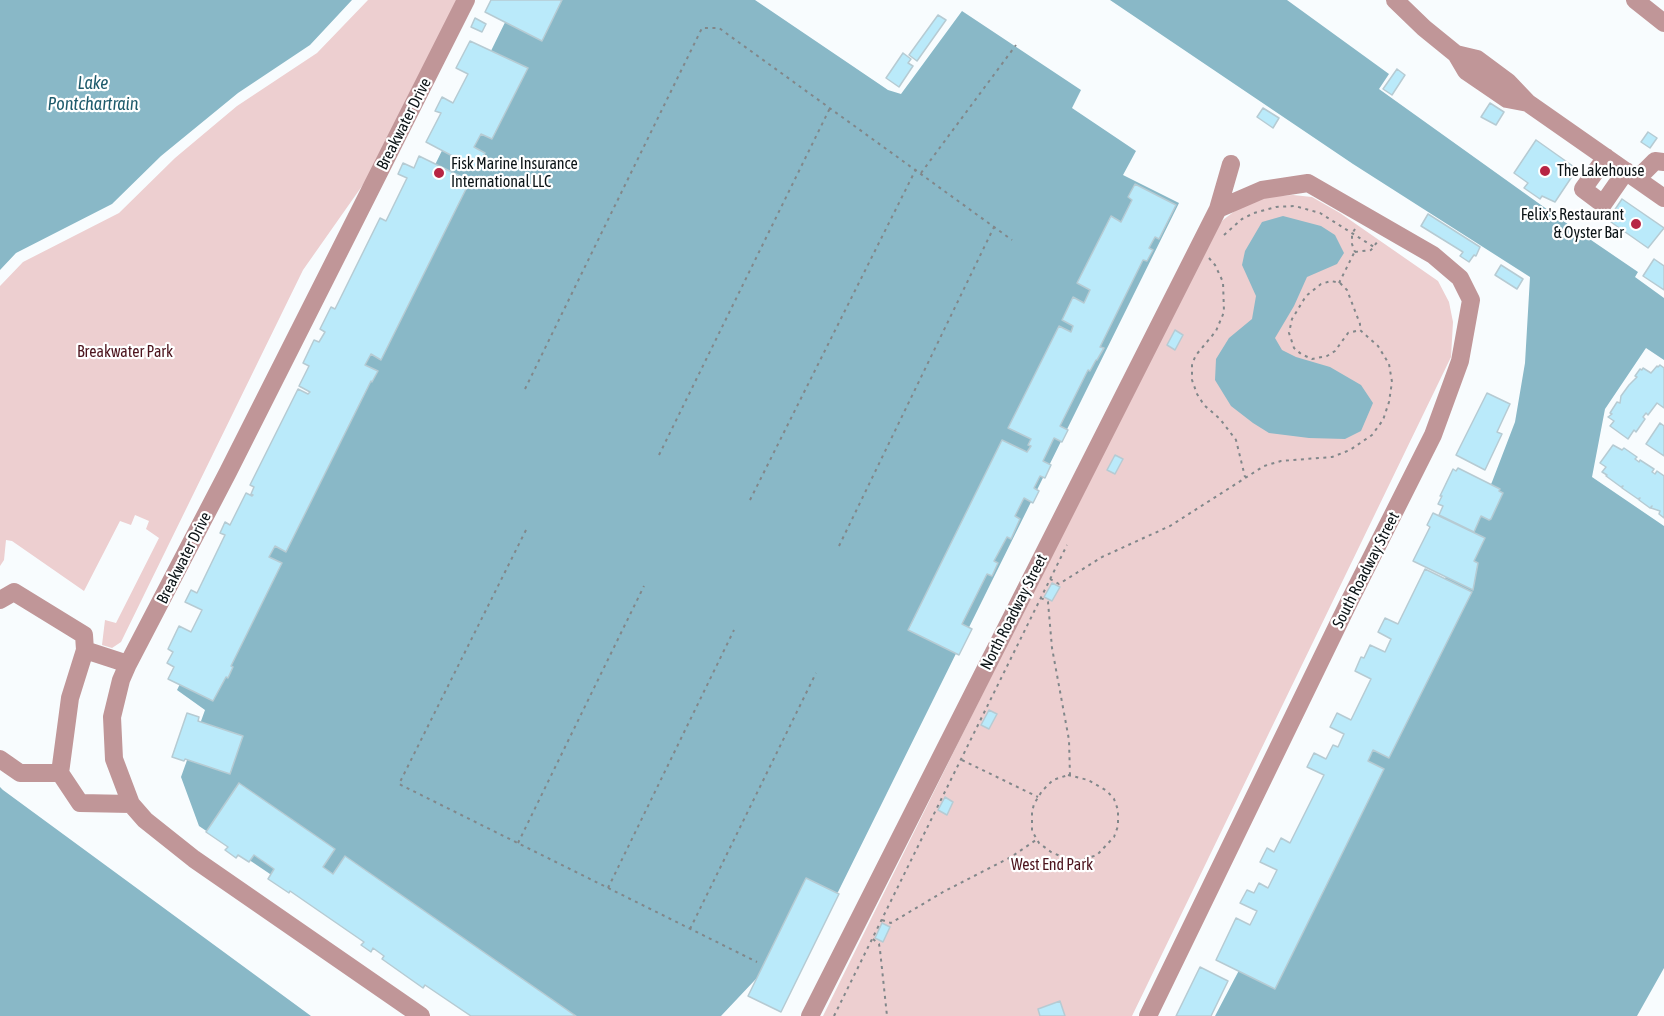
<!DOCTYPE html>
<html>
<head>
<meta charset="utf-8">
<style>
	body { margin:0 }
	canvas { display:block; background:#f8fcfe }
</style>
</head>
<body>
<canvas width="1664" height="1016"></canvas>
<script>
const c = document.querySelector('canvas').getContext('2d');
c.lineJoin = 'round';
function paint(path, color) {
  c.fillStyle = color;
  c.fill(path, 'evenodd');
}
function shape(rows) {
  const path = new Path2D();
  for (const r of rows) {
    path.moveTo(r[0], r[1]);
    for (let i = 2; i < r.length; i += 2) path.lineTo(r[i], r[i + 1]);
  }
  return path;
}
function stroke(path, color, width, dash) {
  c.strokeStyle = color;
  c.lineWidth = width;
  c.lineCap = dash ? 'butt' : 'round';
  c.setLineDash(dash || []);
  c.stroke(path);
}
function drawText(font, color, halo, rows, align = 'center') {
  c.font = font + ' "Asap Condensed",sans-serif';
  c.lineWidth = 4.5;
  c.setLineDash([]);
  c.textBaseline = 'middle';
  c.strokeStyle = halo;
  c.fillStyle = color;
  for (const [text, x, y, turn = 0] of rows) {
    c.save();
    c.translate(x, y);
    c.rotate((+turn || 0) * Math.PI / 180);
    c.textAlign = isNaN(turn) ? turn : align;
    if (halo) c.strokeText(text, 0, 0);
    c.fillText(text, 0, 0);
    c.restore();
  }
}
paint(shape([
	[368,0,457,0,367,179,303,270,121,642,112,648,102,645,105,620,116,623,159,538,146,529,149,521,135,515,131,525,120,521,84,591,12,541,6,540,4,560,0,566,0,286,23,262,119,213,175,158,237,106,317,53],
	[1293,195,1312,197,1340,213,1438,281,1449,302,1453,322,1451,357,1132,1016,823,1016,1207,240,1223,220,1240,207,1260,197]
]), '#edcfd0');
paint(shape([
	[0,0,352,0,310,45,238,93,161,156,112,204,16,253,0,270],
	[516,0,755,0,888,90,901,94,962,11,1081,90,1072,108,1136,151,1123,175,1179,203,838,892,721,1016,480,1016,199,826,181,777,205,710,177,690],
	[1110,0,1287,0,1389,74,1379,89,1569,225,1638,272,1635,277,1664,298,1664,360,1646,348,1605,409,1592,477,1664,526,1664,968,1637,1016,1215,1016,1461,548,1492,482,1515,422,1525,363,1530,277,1353,164],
	[1283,216,1321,226,1335,235,1344,253,1337,264,1307,277,1294,306,1275,338,1282,350,1296,357,1330,367,1361,385,1373,403,1361,431,1345,439,1309,438,1269,433,1253,423,1231,406,1215,380,1216,359,1229,338,1252,319,1256,296,1242,265,1245,251,1262,222],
	[0,787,3,790,311,1016,0,1016]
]), '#89b8c7');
const building = shape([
	[491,0,562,0,542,41,485,12,491,0],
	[938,15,946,20,917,61,909,55,938,15],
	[475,18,486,24,482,32,471,27,475,18],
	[470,41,528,68,492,139,481,134,474,147,485,153,477,169,426,142,441,113,435,111,442,97,453,103,468,74,456,68,470,41],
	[903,53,911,59,908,63,913,66,899,87,886,78,903,53],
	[1397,69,1405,75,1392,95,1383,89,1397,69],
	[1490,103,1504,112,1496,125,1481,117,1490,103],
	[1263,108,1279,118,1273,128,1257,117,1263,108],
	[1648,132,1657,138,1650,148,1641,142,1648,132],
	[1536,140,1577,169,1555,202,1542,196,1540,199,1524,188,1528,183,1514,173,1536,140],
	[419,156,470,181,381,360,371,354,365,365,378,371,372,382,371,381,286,552,275,546,269,557,282,563,231,666,233,667,228,678,226,677,213,701,168,679,174,667,167,663,173,652,168,649,179,626,191,632,202,610,185,602,191,590,197,593,225,535,220,533,225,522,230,525,246,493,252,496,253,495,251,494,254,487,250,485,298,389,308,394,310,392,299,386,309,366,303,363,314,340,319,342,325,332,320,329,331,307,335,309,380,218,386,221,407,178,398,174,403,163,414,168,419,156],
	[1135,184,1176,205,1159,239,1155,237,1149,248,1153,250,1147,261,1143,260,1100,347,1104,348,1097,360,1096,360,1090,371,1088,370,1060,426,1068,430,1062,442,1054,438,1043,461,1051,465,1045,478,1040,476,1034,488,1039,491,1033,503,1024,498,1015,516,1020,519,1011,539,1007,537,994,561,998,563,992,576,987,574,962,624,972,629,959,655,908,630,1002,440,1027,452,1031,446,1028,445,1031,439,1008,428,1059,326,1071,332,1073,326,1062,320,1073,297,1084,303,1090,290,1077,283,1111,216,1121,222,1132,200,1128,197,1135,184],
	[1622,199,1664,228,1648,248,1608,220,1622,199],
	[1428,214,1480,247,1476,256,1474,255,1469,262,1460,256,1463,252,1421,226,1428,214],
	[1654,259,1664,266,1664,290,1643,276,1654,259],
	[1501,265,1523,279,1517,289,1495,275,1501,265],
	[1175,330,1183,335,1175,350,1167,345,1175,330],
	[1660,365,1664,368,1664,408,1657,403,1648,415,1646,413,1643,417,1645,419,1636,432,1634,430,1628,439,1610,426,1614,421,1608,417,1612,414,1610,413,1617,402,1620,403,1621,396,1629,385,1637,377,1635,376,1640,369,1642,370,1643,368,1651,373,1657,366,1658,367,1660,365],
	[1487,393,1510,404,1497,432,1502,434,1485,470,1456,455,1487,393],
	[1660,423,1664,426,1664,456,1646,444,1660,423],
	[1613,445,1622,450,1624,448,1637,457,1635,459,1639,462,1640,460,1654,469,1652,472,1655,474,1657,471,1664,476,1664,518,1659,514,1660,511,1651,508,1652,506,1650,508,1639,500,1640,498,1638,499,1622,488,1623,486,1621,487,1606,476,1607,475,1602,472,1606,467,1600,463,1613,445],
	[1115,455,1123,459,1115,474,1107,470,1115,455],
	[1458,468,1500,489,1499,491,1503,493,1491,519,1489,520,1481,516,1474,532,1439,515,1443,506,1438,504,1442,496,1440,496,1453,469,1456,471,1458,468],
	[1433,513,1485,538,1474,561,1478,563,1473,590,1413,561,1430,527,1427,525,1433,513],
	[1425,569,1472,592,1389,758,1373,750,1368,761,1384,769,1275,989,1216,960,1236,918,1250,925,1257,911,1240,903,1247,890,1254,893,1259,883,1268,888,1277,870,1260,862,1267,848,1274,852,1281,838,1290,843,1324,775,1307,767,1314,753,1326,759,1333,745,1338,747,1344,734,1330,727,1337,713,1351,720,1371,679,1355,671,1361,657,1364,658,1370,645,1385,652,1391,639,1378,632,1385,618,1398,624,1425,569],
	[1052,583,1060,587,1052,601,1044,597,1052,583],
	[989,710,997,714,989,729,981,725,989,710],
	[187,713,199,717,198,721,243,736,230,774,185,759,184,761,172,757,187,713],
	[239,783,335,849,323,867,333,874,345,856,576,1016,471,1016,425,985,423,988,382,959,384,956,373,948,371,952,361,945,364,942,290,891,289,893,268,879,274,869,254,855,249,862,238,855,236,858,225,850,228,847,206,832,239,783],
	[945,797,953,802,947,815,938,810,945,797],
	[806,878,839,894,781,1012,748,996,806,878],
	[882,923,890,927,883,942,875,938,882,923],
	[1200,967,1228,981,1211,1016,1176,1016,1200,967],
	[1060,1001,1065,1016,1040,1016,1038,1009,1060,1001]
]);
paint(building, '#baeafa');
stroke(building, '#b6cbd3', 1.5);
stroke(shape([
	[921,173,1016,45],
	[1355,229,1352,234,1352,244,1355,252],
	[1224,235,1242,219,1254,213,1276,207,1295,206,1320,213,1374,247],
	[1355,252,1371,250,1378,241],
	[1209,258,1215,265,1223,282,1224,312,1216,331,1196,355,1192,364,1192,380,1197,394,1204,405,1220,419,1236,440,1245,477],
	[1339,283,1354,253],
	[525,389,702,28,719,28,1012,240],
	[659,455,830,108],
	[750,500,916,169],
	[526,530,399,784,757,962],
	[839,546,994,227],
	[1050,579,1059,584,1102,557,1170,526,1264,466,1281,461,1332,457,1350,450,1372,435,1383,420,1389,402,1392,382,1389,364,1378,346,1360,330,1348,333,1335,351,1327,356,1312,359,1301,354,1294,348,1289,333,1292,319,1306,296,1321,284,1331,281,1340,283,1347,290,1360,324,1360,330],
	[1041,598,1048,602,1052,648,1069,740,1070,776],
	[962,760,1038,797],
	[1068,775,1088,780,1107,791,1114,799,1118,810,1118,826,1114,837,1097,855,1082,860,1067,859,1051,852,1039,843,1032,831,1032,812,1034,804,1042,791,1053,780,1068,775],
	[518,843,644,586],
	[608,888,734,630],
	[882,920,891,923,943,892,1011,857,1036,840],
	[690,929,816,673],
	[873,939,879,944,880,950,887,1016],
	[834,1016,1067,545]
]), '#81878a', 2, [3, 4.5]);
stroke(shape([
	[1395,0,1424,28,1456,54,1466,71,1507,99,1528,103],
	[1635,0,1664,23],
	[1456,54,1477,59,1508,82,1528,103,1664,198],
	[1606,157,1583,189,1603,204,1626,171],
	[1637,179,1655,161,1664,162],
	[0,600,14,592,84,635,85,650,70,698,60,773,20,773,0,759],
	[85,650,128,664],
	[60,773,80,803,131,804],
	[421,1016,194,859,145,820,131,804,114,759,112,717,121,680,128,664,228,472,466,0],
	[810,1016,1218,209,1231,164],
	[1148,1016,1347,606,1433,435,1460,361,1471,300,1460,278,1433,255,1308,183,1262,190,1218,209]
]), '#c09698', 18);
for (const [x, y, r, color] of [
	[1545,171,6,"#b72544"],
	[439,173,6,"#b72544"],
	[1636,224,6,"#b72544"]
]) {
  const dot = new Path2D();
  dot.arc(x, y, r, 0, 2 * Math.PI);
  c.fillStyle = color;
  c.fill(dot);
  stroke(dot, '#fff', 2);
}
drawText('16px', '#0c1417', '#fff', [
	["Breakwater Drive",404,124,-63],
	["Breakwater Drive",184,558,-63],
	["South Roadway Street",1366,570,-63],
	["North Roadway Street",1014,612,-63]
]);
drawText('16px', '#0c1417', '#fff', [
	["Fisk Marine Insurance",451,164],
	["International LLC",451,182],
	["The Lakehouse",1557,171],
	["Felix's Restaurant",1624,215,"right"],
	["& Oyster Bar",1624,233,"right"]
], 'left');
drawText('16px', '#4c141d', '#fff', [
	["Breakwater Park",125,352],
	["West End Park",1052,865]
]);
drawText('italic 18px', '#1e5b6c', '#fff', [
	["Lake",93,83],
	["Pontchartrain",93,104]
]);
</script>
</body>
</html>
